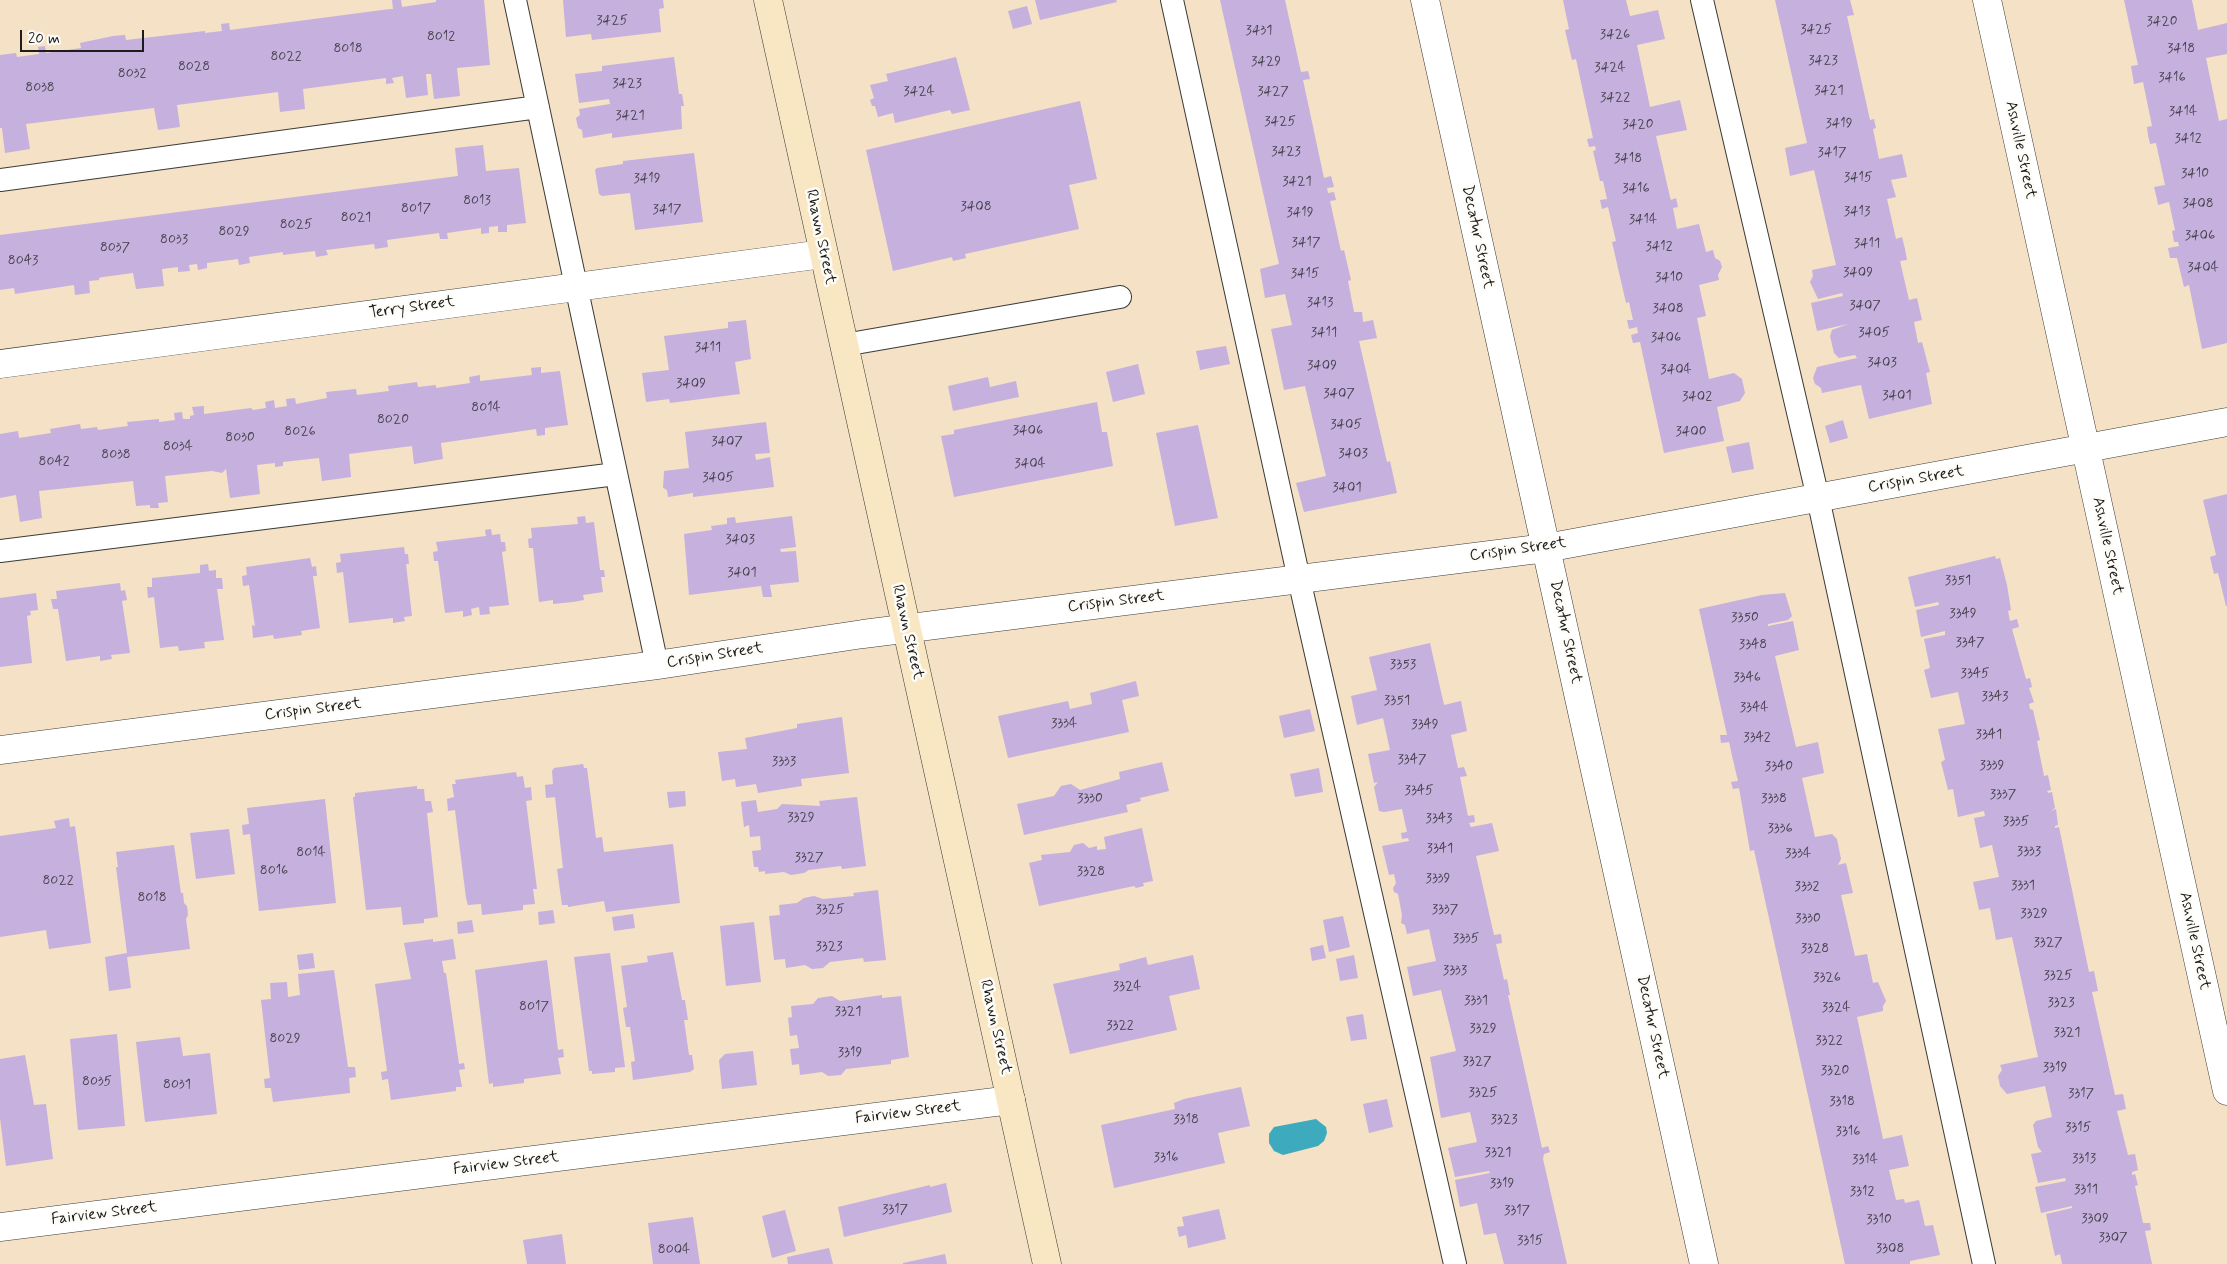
<!DOCTYPE html>
<html>
<head>
<meta charset="utf-8">
<style>
	body { margin:0 }
	#map { position:relative; width:2227px; height:1264px; overflow:hidden; background:#f4e1c6; font-family:Mynerve,sans-serif }
	canvas { display:block }
	.scale { position:absolute; left:20px; top:30px; width:124px; height:22px; box-sizing:border-box; border:2px solid #1c1c1c; border-top:0; padding-left:6px; font-size:15px; line-height:18px; white-space:nowrap; color:#1c1c1c; -webkit-text-stroke:4px #fdfcf7; paint-order:stroke }
</style>
</head>
<body>
<div id="map">
<canvas width="2227" height="1264"></canvas>
<div class="scale">20 m</div>
</div>
<script>
const c = document.querySelector('canvas').getContext('2d');
c.lineJoin = 'round';
function paint(path, color) {
  c.fillStyle = color;
  c.fill(path, 'evenodd');
}
function shape(rows) {
  const path = new Path2D();
  for (const r of rows) {
    path.moveTo(r[0], r[1]);
    for (let i = 2; i < r.length; i += 2) path.lineTo(r[i], r[i + 1]);
  }
  return path;
}
function stroke(path, color, width, dash) {
  c.strokeStyle = color;
  c.lineWidth = width;
  c.lineCap = dash ? 'butt' : 'round';
  c.setLineDash(dash || []);
  c.stroke(path);
}
function drawText(font, color, halo, rows, align = 'center') {
  c.font = font + ' Mynerve,sans-serif';
  c.lineWidth = 5;
  c.setLineDash([]);
  c.textBaseline = 'middle';
  c.strokeStyle = halo;
  c.fillStyle = color;
  for (const [text, x, y, turn = 0] of rows) {
    c.save();
    c.translate(x, y);
    c.rotate((+turn || 0) * Math.PI / 180);
    c.textAlign = isNaN(turn) ? turn : align;
    if (halo) c.strokeText(text, 0, 0);
    c.fillText(text, 0, 0);
    c.restore();
  }
}
paint(shape([
	[1316,1119,1326,1127,1327,1133,1324,1141,1318,1146,1283,1155,1274,1151,1269,1143,1269,1134,1274,1127]
]), '#3eaabd');
paint(shape([
	[392,0,401,0,402,7,436,2,436,0,484,0,490,65,457,68,460,96,434,99,431,74,426,74,428,95,406,98,403,76,392,78,394,83,386,84,386,78,303,89,305,109,280,112,278,92,177,105,180,127,158,130,154,108,26,124,30,149,5,153,2,128,0,128,0,55,16,53,17,57,39,54,38,47,45,46,46,53,81,48,80,43,113,36,125,35,126,40,205,31,205,33,222,31,221,24,229,23,230,30,390,9,393,9],
	[563,0,663,0,664,8,659,9,661,32,592,40,591,34,566,37],
	[1035,0,1116,0,1117,2,1040,20],
	[1220,0,1285,0,1301,72,1308,71,1310,79,1303,80,1324,178,1331,176,1334,187,1327,188,1328,193,1334,192,1336,200,1330,201,1341,251,1344,250,1351,280,1348,281,1354,312,1362,312,1363,322,1373,320,1377,338,1359,341,1387,462,1390,461,1397,493,1304,512,1296,483,1326,476,1305,386,1284,390,1271,329,1292,325,1285,294,1265,298,1260,269,1279,264],
	[1563,0,1626,0,1630,16,1658,10,1665,39,1637,45,1650,107,1680,100,1687,130,1656,136,1670,197,1671,200,1676,198,1678,207,1673,208,1677,229,1699,224,1706,252,1713,250,1715,258,1720,261,1722,267,1718,275,1719,280,1699,285,1706,316,1697,318,1709,379,1734,373,1742,379,1745,393,1740,401,1717,407,1724,441,1664,453,1640,342,1633,343,1631,335,1638,333,1637,327,1629,329,1627,320,1633,320,1629,302,1626,303,1612,242,1616,241,1608,207,1602,209,1600,200,1607,199,1603,181,1600,181,1593,151,1596,150,1595,146,1589,147,1587,139,1593,138,1576,59,1572,60,1565,30,1569,29],
	[1775,0,1850,0,1854,15,1847,16,1870,120,1874,119,1876,128,1873,129,1879,159,1902,154,1907,177,1891,180,1896,197,1887,199,1896,239,1902,237,1905,249,1907,260,1900,261,1909,300,1917,298,1922,320,1914,322,1918,343,1922,342,1930,372,1926,373,1932,404,1869,419,1861,385,1822,393,1821,388,1815,384,1813,378,1817,367,1857,358,1855,355,1839,358,1834,353,1830,336,1832,330,1848,324,1817,331,1811,303,1843,296,1842,293,1818,299,1810,282,1813,276,1812,270,1836,265,1814,170,1790,176,1785,148,1807,143],
	[2124,0,2192,0,2198,30,2227,23,2227,54,2206,58,2219,121,2227,119,2227,343,2202,349,2189,285,2184,287,2177,258,2170,258,2168,248,2179,246,2178,242,2174,242,2172,231,2175,230,2169,202,2158,205,2157,199,2154,187,2165,185,2156,143,2150,144,2148,135,2147,127,2152,126,2143,82,2134,84,2131,66,2138,65],
	[1027,6,1032,24,1013,29,1008,11],
	[674,57,679,94,682,94,684,106,681,106,682,129,612,138,612,133,583,138,582,130,578,128,576,118,580,115,579,109,610,104,609,99,579,103,575,74,602,71,602,66],
	[956,57,970,110,952,114,950,110,895,123,893,113,878,117,875,106,872,106,870,100,874,98,870,85,888,81,886,74],
	[1080,101,1097,179,1069,185,1079,229,965,254,966,258,953,261,952,257,893,271,866,150],
	[483,145,486,171,519,168,526,223,507,225,507,232,498,232,498,226,489,227,489,233,481,234,481,228,447,233,448,239,440,239,439,233,387,240,388,247,375,249,374,244,326,250,328,255,316,257,315,251,283,255,283,252,249,257,250,263,239,265,238,259,207,263,207,268,198,270,197,264,189,265,190,271,178,272,178,267,162,269,164,286,136,289,133,273,103,277,99,278,99,280,89,281,90,293,75,295,74,285,15,294,14,288,0,290,0,235,458,176,455,148],
	[694,153,703,222,635,230,630,193,602,196,599,194,595,170,597,168,623,164,623,161],
	[746,320,751,359,735,362,740,394,670,403,669,399,646,402,642,373,669,370,664,336,728,328,728,322],
	[1226,346,1230,364,1200,370,1196,351],
	[1138,364,1145,394,1113,402,1106,372],
	[541,367,541,373,560,371,568,425,545,428,545,435,537,436,536,429,441,443,443,459,414,464,412,446,349,454,351,477,322,481,319,458,283,462,283,466,275,467,275,463,257,465,260,494,230,498,226,469,222,473,212,471,165,476,168,502,158,503,159,508,150,508,150,505,136,506,133,481,39,491,42,518,20,522,16,495,0,498,0,434,18,431,19,438,51,433,50,429,80,424,81,429,97,427,98,430,128,426,127,422,159,419,159,422,175,420,174,413,182,412,183,419,190,419,190,416,194,415,192,407,204,406,204,414,251,408,253,410,266,408,265,402,274,400,275,408,287,406,286,399,295,398,296,404,327,398,326,392,356,389,357,395,389,391,388,386,417,382,418,387,436,385,436,388,470,383,469,377,480,375,480,381,532,375,531,368],
	[988,377,990,387,1016,381,1019,397,953,411,948,386],
	[1097,402,1102,432,1107,432,1113,466,954,497,941,436,954,434,954,430],
	[1843,420,1848,438,1830,443,1825,426],
	[766,422,770,453,755,454,756,460,770,457,774,487,693,497,693,493,668,497,667,490,663,488,664,471,689,468,685,432],
	[1198,425,1218,518,1175,526,1156,433],
	[1749,442,1754,469,1732,473,1726,447],
	[2227,494,2227,606,2226,606,2218,573,2214,574,2210,557,2216,555,2203,500],
	[585,516,586,523,594,522,600,570,604,570,605,577,601,577,603,592,583,595,584,600,573,602,553,604,553,600,539,602,533,548,529,548,528,539,532,538,531,528,578,524,577,517],
	[792,516,796,547,780,549,781,552,796,551,799,582,770,585,772,597,763,597,761,586,689,595,684,534,712,530,711,526,727,524,727,518,735,517,736,523],
	[491,529,492,535,500,534,501,542,505,542,506,551,502,552,509,605,489,607,490,614,480,615,479,607,471,609,472,615,463,617,463,611,445,613,438,561,434,561,433,552,438,551,436,542,486,536,485,530],
	[404,547,405,554,408,554,409,564,406,564,412,616,404,617,405,621,393,623,393,618,349,623,343,572,337,573,336,563,341,562,340,554],
	[1995,556,1996,559,2000,558,2007,585,2011,610,2008,611,2010,621,2017,619,2019,627,2012,629,2026,679,2030,678,2032,687,2029,688,2034,702,2029,704,2030,709,2033,710,2040,740,2037,741,2044,776,2048,775,2051,790,2047,791,2048,793,2052,792,2055,808,2051,811,2056,809,2058,825,2055,826,2055,828,2059,827,2089,972,2094,971,2098,991,2092,992,2115,1095,2123,1094,2126,1109,2117,1111,2128,1155,2135,1154,2138,1170,2132,1172,2132,1175,2135,1174,2138,1185,2135,1186,2143,1223,2150,1223,2151,1230,2145,1231,2152,1264,2062,1264,2060,1254,2055,1256,2046,1214,2072,1208,2072,1206,2041,1213,2035,1187,2066,1181,2065,1178,2038,1183,2031,1154,2042,1152,2038,1147,2033,1125,2036,1121,2052,1117,2045,1086,2007,1094,2000,1086,1998,1076,2002,1070,2000,1065,2038,1057,2012,937,1996,940,1990,908,1979,910,1973,882,1999,877,1992,845,1980,848,1974,818,1985,816,1984,811,1958,817,1953,789,1948,790,1941,762,1945,760,1938,729,1965,724,1958,692,1931,698,1924,670,1930,668,1924,639,1945,635,1945,631,1921,637,1916,610,1939,605,1938,602,1915,607,1908,577],
	[310,558,312,567,316,566,317,576,313,576,320,628,301,631,302,635,274,639,273,635,253,638,252,625,255,626,249,585,243,586,242,576,247,575,246,567],
	[208,564,209,571,216,570,216,578,222,578,223,589,217,589,224,640,204,642,205,648,179,651,178,646,160,648,154,597,148,598,147,587,152,587,152,578,200,573,200,565],
	[120,583,121,591,125,590,127,600,122,601,130,653,111,655,112,659,100,661,100,656,66,661,58,609,53,609,51,599,57,599,56,591],
	[36,593,38,610,30,611,31,615,27,616,32,663,0,667,0,598],
	[1785,593,1792,616,1788,620,1768,624,1768,626,1793,621,1799,650,1775,656,1796,747,1818,742,1824,773,1802,778,1815,837,1832,834,1837,839,1841,859,1838,865,1846,863,1853,893,1841,895,1855,956,1867,954,1873,983,1878,982,1886,1001,1883,1006,1883,1011,1857,1017,1883,1139,1902,1135,1909,1166,1889,1170,1896,1200,1904,1199,1905,1203,1919,1200,1925,1226,1933,1225,1940,1255,1910,1261,1910,1264,1845,1264,1754,850,1750,851,1739,788,1733,789,1731,782,1738,781,1733,760,1729,742,1721,743,1720,735,1727,735,1699,609,1762,595],
	[1430,643,1444,705,1461,701,1467,731,1451,735,1458,768,1464,767,1467,776,1460,777,1468,816,1474,815,1475,822,1469,823,1471,827,1492,823,1499,851,1476,856,1494,935,1501,934,1502,943,1496,944,1504,980,1507,979,1510,995,1508,995,1542,1148,1548,1146,1550,1152,1544,1154,1543,1159,1567,1264,1504,1264,1496,1233,1484,1235,1477,1203,1460,1207,1455,1180,1490,1173,1489,1171,1455,1177,1448,1148,1477,1142,1470,1112,1441,1118,1430,1057,1456,1051,1441,990,1413,996,1407,967,1436,961,1429,929,1407,934,1405,925,1401,923,1402,915,1398,894,1394,892,1393,888,1396,883,1394,874,1389,875,1382,846,1409,841,1408,838,1402,839,1401,833,1407,832,1402,809,1384,812,1379,811,1374,787,1378,782,1374,783,1368,754,1390,750,1383,718,1357,725,1351,696,1377,690,1369,657],
	[1136,681,1139,696,1122,700,1129,732,1008,758,998,716,1068,701,1070,709,1092,704,1090,693],
	[1310,709,1315,731,1284,738,1279,716],
	[842,717,849,773,801,779,802,786,758,793,756,784,736,787,735,779,722,781,718,752,747,749,745,738,797,728,797,724],
	[1162,762,1169,791,1140,798,1141,801,1126,805,1128,812,1024,835,1017,804,1054,796,1061,786,1071,784,1080,790,1120,779,1119,772],
	[583,764,584,768,587,768,596,838,602,837,604,852,673,844,680,903,606,912,604,901,568,907,568,905,562,905,557,869,563,868,555,797,546,798,545,785,553,784,552,771,554,768],
	[1319,768,1323,792,1295,797,1290,774],
	[516,772,517,777,523,776,525,788,531,787,532,800,526,801,537,889,533,889,535,904,523,905,523,910,482,915,481,904,468,905,466,898,455,810,448,811,447,799,454,797,452,784,456,784,455,780],
	[417,786,417,789,424,789,425,801,431,801,433,812,427,813,438,917,424,919,424,923,403,925,401,907,366,910,353,797,355,797,355,793],
	[685,791,686,806,669,808,667,792],
	[857,797,866,866,842,869,841,866,809,870,804,873,791,875,784,872,765,874,765,871,759,872,758,867,754,867,752,851,761,850,760,836,750,837,749,825,744,827,741,802,756,800,758,812,777,809,782,804,820,806,819,801],
	[325,799,336,903,259,911,250,834,243,835,242,825,249,824,247,808],
	[69,818,70,827,75,826,91,943,49,949,46,930,0,937,0,836,56,828,54,821],
	[1142,828,1153,881,1143,883,1144,886,1136,888,1134,886,1039,906,1029,863,1042,860,1041,855,1070,852,1074,845,1083,843,1089,848,1097,846,1097,850,1106,849,1104,837],
	[229,829,235,874,196,879,190,833],
	[174,845,181,893,183,893,184,903,187,906,188,915,186,919,190,949,127,957,131,988,109,991,105,957,127,953,116,867,118,867,116,852],
	[878,890,886,960,864,962,863,958,830,962,823,968,812,969,805,965,786,968,785,959,774,960,769,916,780,915,779,905,797,903,804,898,814,896,823,899,854,896,853,893],
	[553,910,555,923,539,925,538,912],
	[633,914,635,928,614,931,612,917],
	[1343,916,1350,947,1329,952,1323,920],
	[472,920,474,932,458,934,457,922],
	[754,922,761,982,726,986,720,926],
	[433,939,433,942,453,939,456,959,442,961,444,973,446,973,459,1064,464,1063,465,1069,459,1070,462,1087,456,1087,456,1091,391,1100,388,1079,382,1080,381,1072,387,1071,375,984,411,979,404,943],
	[1323,945,1326,958,1312,961,1310,948],
	[673,952,682,1000,685,1000,688,1020,684,1020,689,1055,692,1055,694,1069,690,1072,633,1080,631,1062,635,1061,630,1027,626,1027,623,1008,627,1007,621,966,648,962,647,956],
	[313,953,315,968,299,970,297,955],
	[610,953,625,1067,615,1068,615,1072,592,1074,592,1071,589,1071,574,957],
	[1193,955,1200,989,1169,996,1177,1030,1070,1054,1053,984,1120,970,1119,964,1146,957,1148,965],
	[1354,955,1358,978,1340,981,1336,959],
	[547,960,558,1050,563,1049,564,1057,558,1058,561,1074,524,1079,524,1083,493,1087,493,1083,489,1084,475,970],
	[334,970,348,1067,355,1067,356,1077,349,1078,350,1093,273,1102,271,1088,265,1088,264,1079,270,1078,261,1000,271,999,270,983,287,982,288,997,300,995,298,974],
	[882,995,882,998,901,996,909,1057,891,1060,891,1064,846,1069,841,1075,828,1076,822,1072,800,1075,799,1064,792,1065,790,1049,799,1048,797,1035,790,1036,788,1018,792,1017,791,1006,813,1004,818,998,832,996,840,1001],
	[1363,1014,1367,1039,1351,1041,1346,1017],
	[117,1034,125,1126,78,1130,70,1039],
	[180,1037,183,1056,210,1053,217,1114,145,1122,136,1042],
	[753,1051,757,1085,722,1089,719,1060,725,1054],
	[25,1055,34,1105,46,1104,53,1159,6,1166,0,1118,0,1059],
	[1241,1087,1250,1126,1218,1133,1225,1163,1114,1188,1101,1125,1175,1109,1174,1103,1184,1099],
	[1387,1099,1393,1127,1369,1133,1363,1104],
	[946,1183,952,1212,844,1237,838,1207,930,1185,930,1187],
	[1219,1209,1226,1239,1188,1248,1186,1235,1179,1237,1177,1227,1184,1226,1182,1217],
	[785,1210,796,1251,772,1258,762,1216],
	[693,1217,700,1264,653,1264,648,1223],
	[562,1234,566,1264,527,1264,523,1240],
	[829,1248,833,1264,788,1264,787,1257],
	[945,1254,947,1264,903,1264,903,1263]
]), '#c5b0de');
const service = shape([
	[515,0,657,665],
	[1172,0,1299,579,1455,1264],
	[1702,0,1818,498,1984,1264],
	[0,180,538,107],
	[844,345,1120,297],
	[0,551,616,474]
]);
const minor = shape([
	[1425,0,1704,1264],
	[1987,0,2227,1091],
	[0,364,823,254],
	[0,750,657,665,863,634,1546,548,2227,422],
	[0,1227,1011,1100]
]);
const secondary = shape([
	[768,0,1047,1264]
]);
stroke(service, '#3c3a36', 24);
stroke(minor, '#3c3a36', 29);
stroke(secondary, '#3c3a36', 29);
stroke(service, '#fff', 22);
stroke(minor, '#fff', 28);
stroke(secondary, '#f9e7c3', 28);
drawText('14px', '#46414c', null, [
	["3425",612,21],
	["3420",2162,22],
	["3425",1816,30],
	["3431",1259,31],
	["3426",1615,35],
	["8012",441,37],
	["8018",348,49],
	["3418",2181,49],
	["8022",286,57],
	["3423",1823,61],
	["3429",1266,62],
	["8028",194,67],
	["3424",1610,68],
	["8032",132,74],
	["3416",2172,78],
	["3423",627,84],
	["8038",40,88],
	["3421",1829,91],
	["3424",919,92],
	["3427",1273,92],
	["3422",1615,98],
	["3414",2183,112],
	["3421",630,116],
	["3425",1280,122],
	["3419",1839,124],
	["3420",1638,125],
	["3412",2188,139],
	["3423",1286,152],
	["3417",1832,153],
	["3418",1628,159],
	["3410",2195,174],
	["3415",1858,178],
	["3419",647,179],
	["3421",1297,182],
	["3416",1636,189],
	["8013",477,201],
	["3408",2198,204],
	["3408",976,207],
	["8017",416,209],
	["3417",667,210],
	["3413",1857,212],
	["3419",1300,213],
	["8021",356,218],
	["3414",1643,220],
	["8025",296,225],
	["8029",234,232],
	["3406",2200,236],
	["8033",174,240],
	["3417",1306,243],
	["3411",1867,244],
	["3412",1659,247],
	["8037",115,248],
	["8043",23,261],
	["3404",2203,268],
	["3409",1858,273],
	["3415",1305,274],
	["3410",1669,278],
	["3413",1320,303],
	["3407",1865,306],
	["3408",1668,309],
	["3411",1324,333],
	["3405",1874,333],
	["3406",1666,338],
	["3411",708,348],
	["3403",1882,363],
	["3409",1322,366],
	["3404",1676,370],
	["3409",691,384],
	["3407",1339,394],
	["3401",1897,396],
	["3402",1697,397],
	["8014",486,408],
	["8020",393,420],
	["3405",1346,425],
	["3406",1028,431],
	["8026",300,432],
	["3400",1691,432],
	["8030",240,438],
	["3407",727,442],
	["8034",178,447],
	["3403",1353,454],
	["8038",116,455],
	["8042",54,462],
	["3404",1030,464],
	["3405",718,478],
	["3401",1347,488],
	["3403",740,540],
	["3401",742,573],
	["3351",1958,581],
	["3349",1963,614],
	["3350",1745,618],
	["3347",1970,643],
	["3348",1753,645],
	["3353",1403,665],
	["3345",1975,674],
	["3346",1747,678],
	["3343",1995,697],
	["3351",1397,701],
	["3344",1754,708],
	["3334",1064,724],
	["3349",1425,725],
	["3341",1989,735],
	["3342",1757,738],
	["3347",1412,760],
	["3333",784,762],
	["3339",1992,766],
	["3340",1779,767],
	["3345",1419,791],
	["3337",2003,795],
	["3330",1090,799],
	["3338",1774,799],
	["3329",801,818],
	["3343",1439,819],
	["3335",2016,822],
	["3336",1780,829],
	["3341",1440,849],
	["3333",2029,852],
	["8014",311,853],
	["3334",1798,854],
	["3327",809,858],
	["8016",274,871],
	["3328",1091,872],
	["3339",1438,879],
	["8022",58,881],
	["3331",2023,886],
	["3332",1807,887],
	["8018",152,898],
	["3325",830,910],
	["3337",1445,910],
	["3329",2034,914],
	["3330",1808,919],
	["3335",1466,939],
	["3327",2048,943],
	["3323",829,947],
	["3328",1815,949],
	["3333",1455,971],
	["3325",2058,976],
	["3326",1827,978],
	["3324",1127,987],
	["3331",1476,1001],
	["3323",2061,1003],
	["8017",534,1007],
	["3324",1836,1008],
	["3321",848,1012],
	["3322",1120,1026],
	["3329",1483,1029],
	["3321",2067,1033],
	["8029",285,1039],
	["3322",1829,1041],
	["3319",850,1053],
	["3327",1477,1062],
	["3319",2055,1068],
	["3320",1835,1071],
	["8035",97,1082],
	["8031",177,1085],
	["3325",1483,1093],
	["3317",2081,1094],
	["3318",1842,1102],
	["3318",1186,1120],
	["3323",1504,1120],
	["3315",2078,1128],
	["3316",1848,1132],
	["3321",1498,1153],
	["3316",1166,1158],
	["3313",2084,1159],
	["3314",1865,1160],
	["3319",1502,1184],
	["3311",2086,1190],
	["3312",1862,1192],
	["3317",895,1210],
	["3317",1517,1211],
	["3309",2095,1219],
	["3310",1879,1220],
	["3307",2113,1238],
	["3315",1530,1241],
	["3308",1890,1249],
	["8004",674,1250]
]);
drawText('16px', '#1c1c1c', '#fdfcf7', [
	["Ashville Street",2020,150,78],
	["Rhawn Street",820,237,78],
	["Decatur Street",1477,237,78],
	["Terry Street",412,308,-8],
	["Crispin Street",1916,480,-10],
	["Ashville Street",2107,546,78],
	["Crispin Street",1518,550,-8],
	["Crispin Street",1116,602,-7],
	["Rhawn Street",907,632,77],
	["Decatur Street",1565,632,78],
	["Crispin Street",715,656,-9],
	["Crispin Street",313,710,-7],
	["Ashville Street",2194,941,78],
	["Rhawn Street",995,1027,77],
	["Decatur Street",1652,1027,78],
	["Fairview Street",908,1113,-7],
	["Fairview Street",506,1164,-7],
	["Fairview Street",104,1214,-7]
]);
</script>
</body>
</html>
